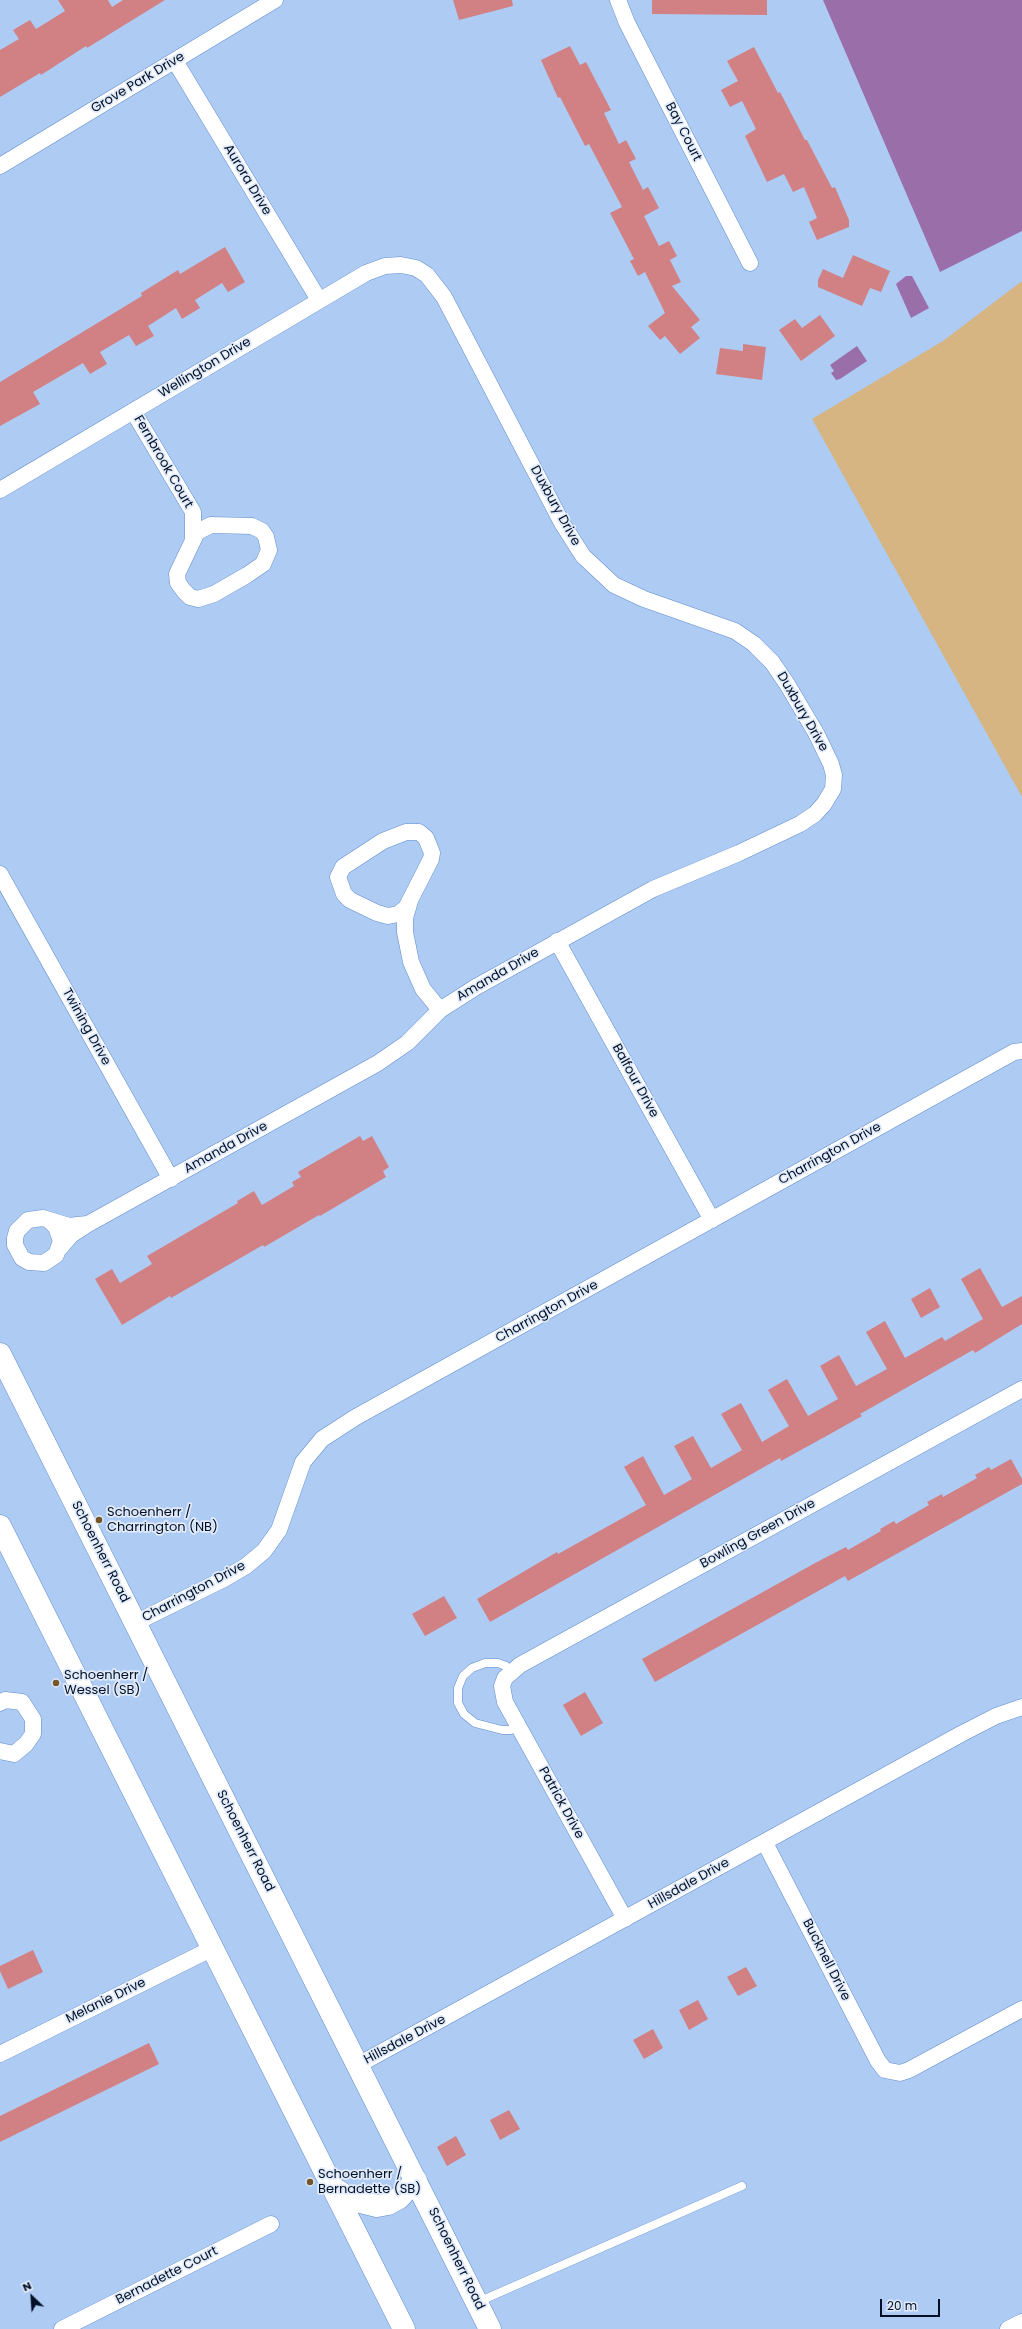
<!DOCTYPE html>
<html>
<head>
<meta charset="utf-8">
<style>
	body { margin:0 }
	#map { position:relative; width:1022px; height:2329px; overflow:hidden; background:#aecbf4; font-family:Poppins,sans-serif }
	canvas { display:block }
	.north { position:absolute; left:12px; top:2277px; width:40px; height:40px; -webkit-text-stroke:3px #e0eaf8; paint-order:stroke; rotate:335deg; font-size:11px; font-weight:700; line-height:16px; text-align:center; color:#010f27 }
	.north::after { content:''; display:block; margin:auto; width:14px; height:18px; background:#010f27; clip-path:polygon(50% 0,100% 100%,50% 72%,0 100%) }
	.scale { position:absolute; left:880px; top:2299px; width:60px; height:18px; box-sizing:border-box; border:2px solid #010f27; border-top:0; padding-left:5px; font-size:12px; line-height:14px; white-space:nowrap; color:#010f27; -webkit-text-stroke:3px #e0eaf8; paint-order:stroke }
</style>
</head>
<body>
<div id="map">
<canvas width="1022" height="2329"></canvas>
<div class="north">N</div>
<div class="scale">20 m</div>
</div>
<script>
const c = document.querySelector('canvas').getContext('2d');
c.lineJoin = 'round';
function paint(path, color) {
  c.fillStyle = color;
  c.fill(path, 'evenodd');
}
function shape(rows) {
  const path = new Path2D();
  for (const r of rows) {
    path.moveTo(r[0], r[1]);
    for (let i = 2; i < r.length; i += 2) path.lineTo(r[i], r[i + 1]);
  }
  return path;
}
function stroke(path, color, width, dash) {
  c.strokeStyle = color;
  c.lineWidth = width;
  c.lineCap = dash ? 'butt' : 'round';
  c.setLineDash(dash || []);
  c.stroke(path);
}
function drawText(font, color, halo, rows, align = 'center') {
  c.font = font + ' Poppins,sans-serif';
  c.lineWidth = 3.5;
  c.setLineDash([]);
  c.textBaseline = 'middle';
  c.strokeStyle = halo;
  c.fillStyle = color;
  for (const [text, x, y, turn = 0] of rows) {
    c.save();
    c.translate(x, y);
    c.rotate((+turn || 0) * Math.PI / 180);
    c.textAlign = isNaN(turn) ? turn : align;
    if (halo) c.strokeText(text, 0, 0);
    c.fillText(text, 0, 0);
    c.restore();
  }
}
paint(shape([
	[1022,281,1022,797,812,419,943,341]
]), '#d6b582');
paint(shape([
	[823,0,1022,0,1022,231,940,272],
	[906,276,912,276,929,308,911,318,896,284],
	[857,346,867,361,840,379,836,380,831,373,834,371,830,365]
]), '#9a6ea9');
paint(shape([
	[58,0,108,0,112,7,123,0,165,0,87,48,86,46,41,75,40,73,0,97,0,50,19,39,13,30,30,20,36,29,65,11],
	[453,0,512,0,513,6,459,20],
	[652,0,767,0,767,15,652,14],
	[570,46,580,65,586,62,611,110,604,113,619,144,626,140,636,159,629,162,643,190,648,187,659,208,644,216,659,246,669,241,677,256,670,260,681,282,672,286,700,320,691,327,700,338,680,354,665,336,660,340,648,326,665,313,645,272,638,276,630,261,634,259,610,213,622,207,589,144,585,146,560,97,558,98,541,60],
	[754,47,778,93,780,92,805,140,807,140,832,188,835,187,849,220,849,227,817,240,809,222,817,218,804,187,793,192,784,174,767,182,745,136,756,129,742,101,730,107,721,90,738,81,727,61],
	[225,247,245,282,228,292,222,283,195,300,200,308,182,319,176,308,148,326,154,336,136,346,129,335,100,352,107,364,90,374,83,363,33,392,40,404,0,426,0,382,142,296,141,293,178,270,180,274],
	[853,255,890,271,881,292,870,288,862,306,818,287,818,280,823,269,843,278],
	[820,315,835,336,801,361,779,330,795,319,802,328],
	[743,344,766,347,762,380,716,374,720,348,743,351],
	[360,1136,363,1141,372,1136,389,1167,383,1171,386,1177,320,1216,319,1215,264,1247,263,1245,171,1298,170,1296,122,1325,95,1279,112,1269,120,1283,152,1264,147,1256,238,1203,237,1201,254,1191,262,1205,294,1186,292,1182,301,1177,298,1172],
	[980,1268,1002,1307,1022,1296,1022,1324,975,1353,973,1350,860,1414,862,1416,830,1434,781,1461,780,1458,490,1622,477,1599,557,1552,558,1554,646,1505,624,1467,643,1456,664,1495,692,1479,674,1446,693,1436,711,1468,742,1450,721,1414,741,1403,762,1442,789,1426,768,1390,787,1379,808,1416,838,1399,820,1366,839,1355,856,1386,887,1369,866,1332,885,1321,905,1358,942,1337,945,1341,983,1319,961,1279],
	[930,1288,940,1307,921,1318,911,1299],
	[1011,1459,1022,1479,1022,1484,848,1581,845,1576,655,1682,642,1659,817,1562,846,1547,848,1550,881,1531,880,1529,894,1521,896,1524,929,1505,927,1502,942,1494,943,1497,977,1478,975,1475,989,1467,991,1470],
	[444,1596,457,1618,425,1636,412,1614],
	[585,1692,603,1723,581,1736,563,1705],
	[33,1950,43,1972,8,1989,0,1971,0,1966],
	[746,1967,757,1986,738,1996,727,1977],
	[698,2000,708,2019,689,2030,679,2010],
	[653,2029,663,2048,644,2059,633,2040],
	[149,2043,159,2064,0,2142,0,2116],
	[509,2110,520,2129,500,2140,490,2120],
	[456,2136,466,2155,447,2166,437,2147]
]), '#d18184');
const service = shape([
	[511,1672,506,1666,498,1663,485,1663,472,1668,463,1676,458,1688,458,1703,464,1714,475,1723,502,1730,511,1730,519,1726],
	[478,2302,742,2186]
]);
const minor = shape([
	[618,0,627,23,750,263],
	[175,61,319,300],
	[0,166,275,0],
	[133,411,193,512,193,539],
	[0,490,366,273,385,266,401,265,416,268,427,275,444,297,562,523,583,556,614,585,644,599,735,631,754,644,772,662,787,684,816,733,831,764,834,775,833,789,824,804,815,814,800,824,739,853,653,889,476,987,440,1010,407,1043,378,1063,88,1224,71,1235,60,1248],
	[211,525,252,526,262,531,266,537,269,550,263,564,247,575,214,594,198,599,190,597,184,591,178,583,177,574,197,532,211,525],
	[406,832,419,832,426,838,432,853,431,859,406,908,398,914,388,916,377,913,350,900,344,894,338,877,343,867,383,841,406,832],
	[0,874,171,1179],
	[410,901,405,918,405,932,411,962,423,989,440,1010],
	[557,941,712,1220],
	[50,1221,56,1227,61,1241,56,1255,44,1263,29,1262,22,1258,15,1245,15,1238,17,1231,28,1220,43,1218,69,1226,87,1224],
	[135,1623,224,1579,246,1566,264,1551,279,1530,303,1462,322,1439,356,1417,1014,1052,1022,1051],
	[0,1703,5,1700,22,1702,33,1719,33,1734,26,1744,14,1754,0,1751],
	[765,1843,878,2061,885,2070,900,2073,909,2070,1022,2009],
	[625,1919,505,1702,502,1686,505,1678,520,1665,1022,1389],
	[0,2054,213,1948],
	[358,2065,961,1734,996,1716,1022,1707],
	[62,2329,271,2224],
	[1008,2329,1022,2322]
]);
const secondary = shape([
	[0,1354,490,2329],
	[0,1526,404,2329],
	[333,2188,353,2200,377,2206,388,2204,399,2198,416,2180]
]);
stroke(service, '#608dce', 9);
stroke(minor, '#608dce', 17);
stroke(secondary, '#608dce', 23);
stroke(service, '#fff', 8);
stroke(minor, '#fff', 16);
stroke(secondary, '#fff', 22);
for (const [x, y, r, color] of [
	[99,1520,4,"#73572a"],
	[56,1683,4,"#73572a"],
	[310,2182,4,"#73572a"]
]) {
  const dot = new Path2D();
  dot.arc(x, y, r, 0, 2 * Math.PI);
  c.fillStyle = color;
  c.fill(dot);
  stroke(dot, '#e0eaf8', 1.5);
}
drawText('13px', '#010f27', '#e0eaf8', [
	["Grove Park Drive",138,83,-31],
	["Bay Court",683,132,63],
	["Aurora Drive",247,180,59],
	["Wellington Drive",205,368,-31],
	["Fernbrook Court",163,462,60],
	["Duxbury Drive",555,506,61],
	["Duxbury Drive",802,712,60],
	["Amanda Drive",498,975,-30],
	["Twining Drive",86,1027,61],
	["Balfour Drive",635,1081,61],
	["Amanda Drive",226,1148,-29],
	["Charrington Drive",830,1154,-29],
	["Charrington Drive",547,1312,-29],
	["Bowling Green Drive",758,1534,-29],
	["Schoenherr Road",100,1552,63],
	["Charrington Drive",194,1592,-28],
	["Patrick Drive",561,1803,61],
	["Schoenherr Road",245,1841,63],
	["Hillsdale Drive",689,1884,-29],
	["Bucknell Drive",826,1960,63],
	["Melanie Drive",106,2001,-26],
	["Hillsdale Drive",405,2040,-28],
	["Schoenherr Road",456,2259,64],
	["Bernadette Court",167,2276,-27]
]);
drawText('13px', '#010f27', '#e0eaf8', [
	["Schoenherr /",107,1513],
	["Charrington (NB)",107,1528],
	["Schoenherr /",64,1676],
	["Wessel (SB)",64,1691],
	["Schoenherr /",318,2175],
	["Bernadette (SB)",318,2190]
], 'left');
</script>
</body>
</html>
